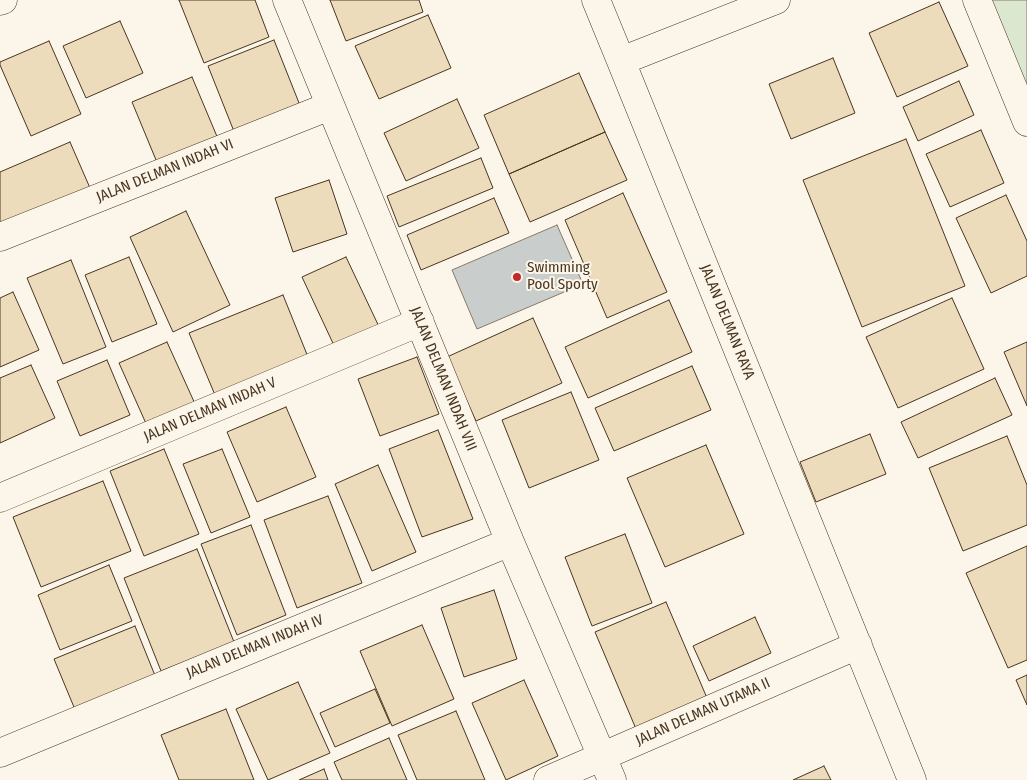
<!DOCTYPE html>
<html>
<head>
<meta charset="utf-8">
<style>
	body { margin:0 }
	canvas { display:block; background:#fbf6e9 }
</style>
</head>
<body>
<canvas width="1027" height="780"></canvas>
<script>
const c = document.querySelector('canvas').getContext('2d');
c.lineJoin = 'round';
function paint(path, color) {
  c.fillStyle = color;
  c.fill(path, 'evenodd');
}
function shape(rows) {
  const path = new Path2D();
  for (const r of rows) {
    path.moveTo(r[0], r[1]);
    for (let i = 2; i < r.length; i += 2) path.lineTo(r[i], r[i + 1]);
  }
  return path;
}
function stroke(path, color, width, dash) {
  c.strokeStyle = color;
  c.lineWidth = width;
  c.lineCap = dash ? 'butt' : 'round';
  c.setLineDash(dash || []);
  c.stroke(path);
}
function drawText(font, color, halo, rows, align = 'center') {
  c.font = font + ' "Fira Sans Condensed",sans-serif';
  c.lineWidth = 4;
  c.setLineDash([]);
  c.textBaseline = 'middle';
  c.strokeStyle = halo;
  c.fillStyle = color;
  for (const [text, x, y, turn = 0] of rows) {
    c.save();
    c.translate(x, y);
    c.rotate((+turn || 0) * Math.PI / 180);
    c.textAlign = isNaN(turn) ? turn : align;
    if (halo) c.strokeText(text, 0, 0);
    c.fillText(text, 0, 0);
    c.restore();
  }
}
const green = shape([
	[984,0,1027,0,1027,100,984,0]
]);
paint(green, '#dce7d0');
stroke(green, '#887966', 1);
const water = shape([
	[557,225,583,284,477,329,452,270,557,225]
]);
paint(water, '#c9cecd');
stroke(water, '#887966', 1);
const building = shape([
	[179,0,255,0,269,37,204,63,179,0],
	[330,0,419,0,423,12,346,41,330,0],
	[939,2,968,66,897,97,869,33,939,2],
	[428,15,451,68,379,99,355,46,428,15],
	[120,21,143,73,86,98,63,46,120,21],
	[274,40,303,113,237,139,208,66,274,40],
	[49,41,81,114,31,136,0,65,0,62,49,41],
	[833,58,855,113,791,139,769,84,833,58],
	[579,73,605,132,509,174,484,115,579,73],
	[192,77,221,146,161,172,132,102,192,77],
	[959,81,974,115,918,141,903,107,959,81],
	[457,99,479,148,406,181,384,133,457,99],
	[981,130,1004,183,950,207,926,154,981,130],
	[605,132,627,180,530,222,509,174,605,132],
	[906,139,965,286,862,327,803,180,906,139],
	[70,142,90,188,0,227,0,172,70,142],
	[481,158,493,188,399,227,387,196,481,158],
	[329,180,347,234,293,252,275,198,329,180],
	[623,193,667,292,607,318,565,220,623,193],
	[1006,195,1027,241,1027,276,991,293,956,218,1006,195],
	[494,198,509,233,421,270,407,235,494,198],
	[186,211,230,305,173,332,130,237,186,211],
	[129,257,157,324,112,342,85,275,129,257],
	[346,257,382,333,338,354,302,277,346,257],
	[71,260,106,347,63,364,27,278,71,260],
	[13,292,39,350,0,367,0,298,13,292],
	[283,295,308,357,215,395,189,333,283,295],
	[952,298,984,369,898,408,866,337,952,298],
	[669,300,692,352,588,398,565,347,669,300],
	[533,318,562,383,476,421,447,357,533,318],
	[167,342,196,406,148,428,119,363,167,342],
	[1027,342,1027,406,1004,352,1027,342],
	[417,357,439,414,380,436,358,379,417,357],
	[107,360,130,415,80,436,57,381,107,360],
	[31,365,55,418,0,443,0,378,31,365],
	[692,366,711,410,614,451,595,408,692,366],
	[995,378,1012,415,918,458,901,422,995,378],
	[571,392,599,460,529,488,502,420,571,392],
	[286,407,316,477,257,502,227,432,286,407],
	[438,430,473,519,422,537,389,449,438,430],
	[870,434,886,474,816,502,800,462,870,434],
	[1007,436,1027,485,1027,525,963,551,929,468,1007,436],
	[706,445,744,534,665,567,627,478,706,445],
	[164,449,199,534,144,556,110,471,164,449],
	[222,449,250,517,211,533,183,464,222,449],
	[378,465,416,552,372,571,335,484,378,465],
	[103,481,131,551,41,587,13,517,103,481],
	[328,496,362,583,297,608,264,520,328,496],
	[251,525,286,615,237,635,201,544,251,525],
	[625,534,652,603,592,626,565,557,625,534],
	[1027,546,1027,660,1008,668,966,573,1027,546],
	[197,549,234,642,161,671,124,578,197,549],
	[109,565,132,621,60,650,38,595,109,565],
	[494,590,517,659,464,677,441,608,494,590],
	[666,602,710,705,639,736,595,632,666,602],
	[755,617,771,653,709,681,693,646,755,617],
	[422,625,454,699,392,726,360,651,422,625],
	[135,626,156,678,76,712,54,659,135,626],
	[1027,675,1027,705,1016,680,1027,675],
	[524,680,558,756,506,780,472,703,524,680],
	[298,682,330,753,268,780,236,709,298,682],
	[375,689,390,723,335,747,320,713,375,689],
	[226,709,254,780,179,780,161,735,226,709],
	[456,711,485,780,417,780,398,735,456,711],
	[389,738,407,780,342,780,334,762,389,738],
	[824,766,831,780,793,780,824,766],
	[324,769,328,780,299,780,324,769]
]);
paint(building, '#ecdcbc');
stroke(building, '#4a3520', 1);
const minor = shape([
	[287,0,510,542,612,780],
	[596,0,621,61,912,780],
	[977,0,1027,122],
	[0,1,3,0],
	[621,61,776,0],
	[0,237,330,106],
	[0,498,420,322],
	[0,753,510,542],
	[548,780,858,645]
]);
stroke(minor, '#4a3520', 29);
stroke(minor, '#fbf6e9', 28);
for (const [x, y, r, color] of [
	[517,277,5,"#c62828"]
]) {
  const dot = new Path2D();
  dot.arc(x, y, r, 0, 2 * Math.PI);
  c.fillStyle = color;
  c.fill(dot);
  stroke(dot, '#fbf6e9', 2);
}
drawText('15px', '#4a3520', '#fbf6e9', [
	["JALAN DELMAN INDAH VI",165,171,-22],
	["JALAN DELMAN RAYA",727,322,68],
	["JALAN DELMAN INDAH VIII",443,379,68],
	["JALAN DELMAN INDAH V",210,410,-23],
	["JALAN DELMAN INDAH IV",255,647,-22],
	["JALAN DELMAN UTAMA II",703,712,-24]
]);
drawText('15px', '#4a3520', '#fbf6e9', [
	["Swimming",527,268],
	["Pool Sporty",527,285]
], 'left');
</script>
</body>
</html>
